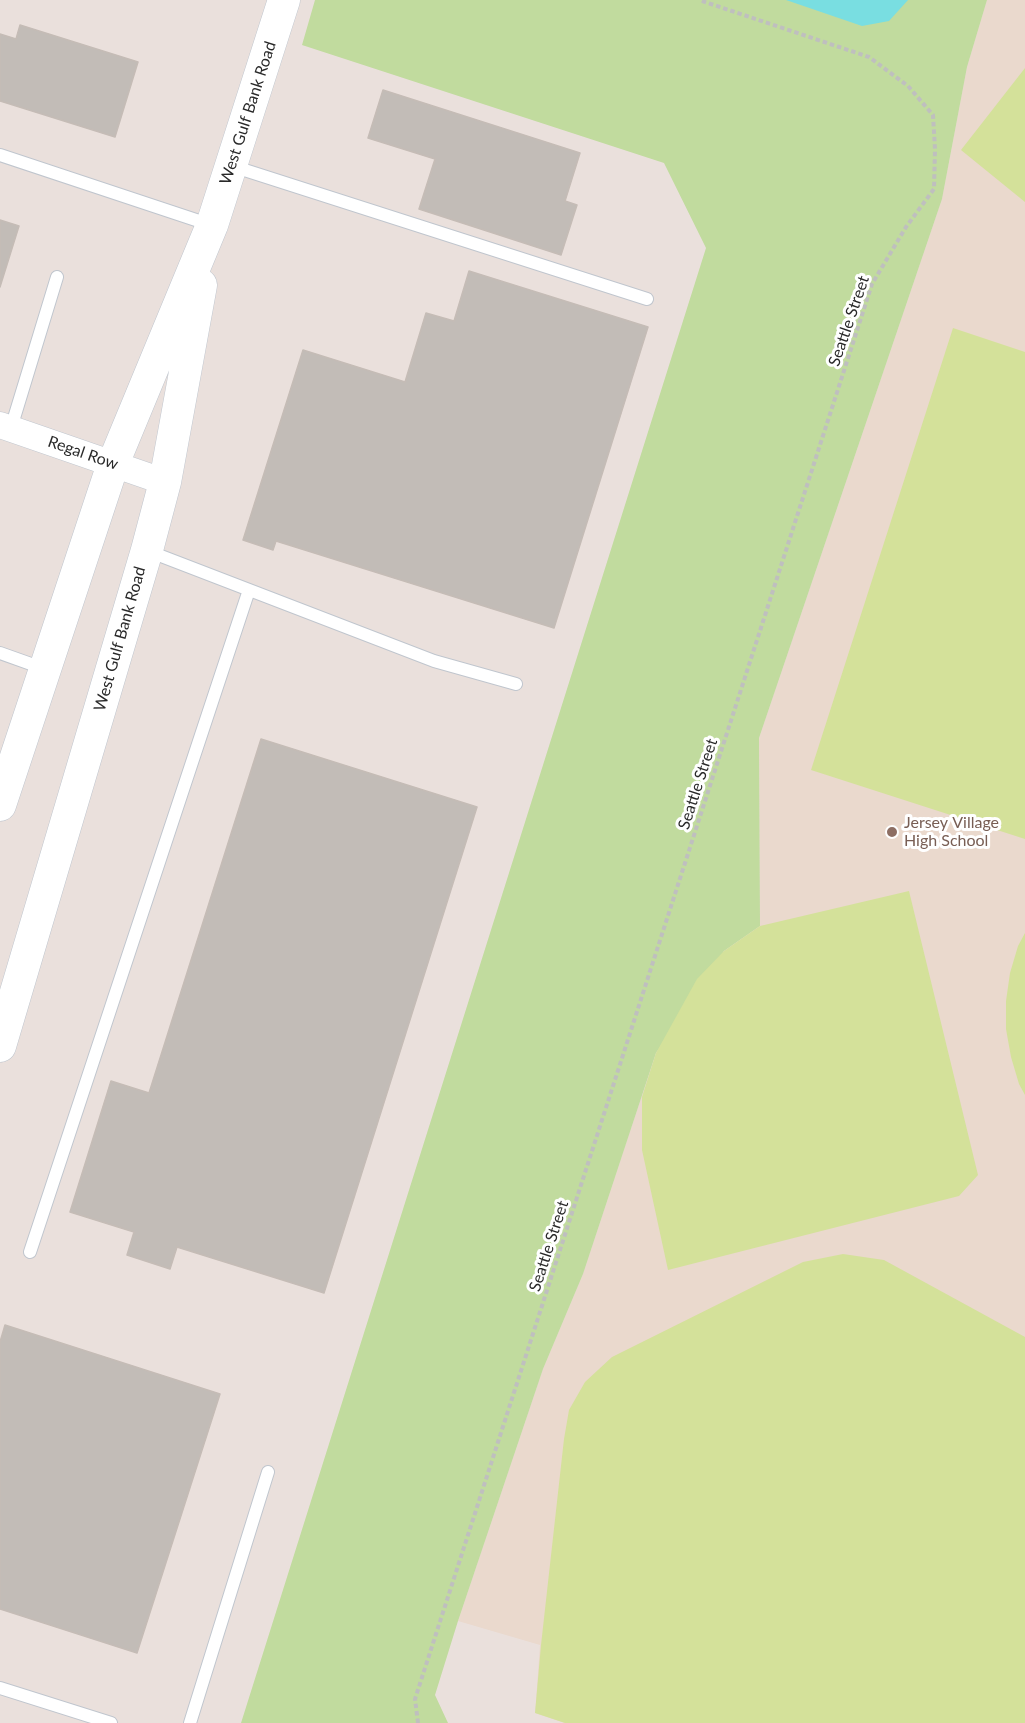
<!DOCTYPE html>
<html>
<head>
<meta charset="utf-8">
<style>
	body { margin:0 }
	canvas { display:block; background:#eae0dc }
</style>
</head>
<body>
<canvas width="1025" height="1723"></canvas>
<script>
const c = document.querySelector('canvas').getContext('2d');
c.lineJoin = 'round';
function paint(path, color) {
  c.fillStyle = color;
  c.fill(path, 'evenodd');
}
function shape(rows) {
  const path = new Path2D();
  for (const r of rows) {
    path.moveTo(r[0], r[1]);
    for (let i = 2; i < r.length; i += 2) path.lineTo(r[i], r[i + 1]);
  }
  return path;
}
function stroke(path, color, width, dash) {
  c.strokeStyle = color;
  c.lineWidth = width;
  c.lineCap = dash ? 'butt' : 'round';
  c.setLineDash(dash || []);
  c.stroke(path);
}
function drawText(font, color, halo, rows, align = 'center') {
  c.font = font + ' Lato,sans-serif';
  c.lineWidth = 6;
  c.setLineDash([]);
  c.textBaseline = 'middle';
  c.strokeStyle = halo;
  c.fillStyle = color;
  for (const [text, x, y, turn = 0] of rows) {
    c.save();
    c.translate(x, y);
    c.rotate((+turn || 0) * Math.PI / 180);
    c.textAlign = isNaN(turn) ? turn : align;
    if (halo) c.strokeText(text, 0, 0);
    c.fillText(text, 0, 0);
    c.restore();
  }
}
paint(shape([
	[987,0,1025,0,1025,1723,565,1723,535,1713,540,1645,458,1621,543,1369,583,1274,656,1053,724,951,760,926,759,738,942,199,967,67]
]), '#ead9cd');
paint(shape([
	[315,0,987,0,967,67,942,199,759,738,760,926,724,951,656,1053,583,1274,543,1369,458,1621,435,1695,448,1723,241,1723,706,248,664,163,302,45]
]), '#c1db9e');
paint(shape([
	[1025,68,1025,202,961,150],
	[953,328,1025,352,1025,839,811,770],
	[909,891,978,1175,959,1196,668,1270,642,1150,642,1097,656,1053,697,979,724,951,760,926],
	[1025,933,1025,1095,1019,1084,1011,1057,1006,1029,1006,1001,1010,973,1018,946],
	[843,1254,884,1260,1025,1337,1025,1723,565,1723,535,1713,541,1645,564,1439,569,1410,585,1382,612,1357,803,1262]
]), '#d4e19a');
paint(shape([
	[786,0,908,0,889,21,862,26]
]), '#79dee1');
const building = shape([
	[20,25,138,62,115,137,0,101,0,34,16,39,20,25],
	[383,90,580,153,565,201,577,205,561,255,419,209,435,159,368,138,383,90],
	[0,220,19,226,0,287,0,220],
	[469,271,648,327,554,628,276,541,273,550,243,540,303,350,405,382,426,313,454,321,469,271],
	[261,739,477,807,324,1293,177,1247,170,1269,127,1255,134,1232,70,1212,111,1081,149,1093,261,739],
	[5,1325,220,1394,137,1653,0,1609,0,1342,5,1325]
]);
paint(building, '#c2bcb7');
stroke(building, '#c5bcb6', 1.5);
const service = shape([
	[0,155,211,225],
	[232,166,647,299],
	[11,428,57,277],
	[148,551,434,661,516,684],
	[0,653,45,669],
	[30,1252,249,590],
	[0,1688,111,1723],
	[190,1723,268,1472]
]);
const minor = shape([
	[0,425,165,482]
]);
const tertiary = shape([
	[0,805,113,464,212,225,284,0],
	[0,1046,147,550,165,482,201,285]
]);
stroke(service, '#c0c6ce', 14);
stroke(minor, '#c0c6ce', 27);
stroke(tertiary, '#c0c6ce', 33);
stroke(shape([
	[418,1723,415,1699,872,284,906,227,934,189,935,149,933,115,908,86,869,57,699,0]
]), '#bfbfbf', 4, [4.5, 3]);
stroke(service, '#fff', 12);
stroke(minor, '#fff', 26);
stroke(tertiary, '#fff', 32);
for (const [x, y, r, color] of [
	[892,832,6,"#8d6e63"]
]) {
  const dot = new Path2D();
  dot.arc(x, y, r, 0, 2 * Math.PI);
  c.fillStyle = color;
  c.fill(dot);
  stroke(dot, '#fff', 2);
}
drawText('16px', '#292929', '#fff', [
	["West Gulf Bank Road",248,113,-72],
	["Seattle Street",849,321,-71],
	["Regal Row",83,453,19],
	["West Gulf Bank Road",120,639,-74],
	["Seattle Street",698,784,-72],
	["Seattle Street",549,1246,-72]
]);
drawText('16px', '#785e54', '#fff', [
	["Jersey Village",904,823],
	["High School",904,841]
], 'left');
</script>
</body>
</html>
